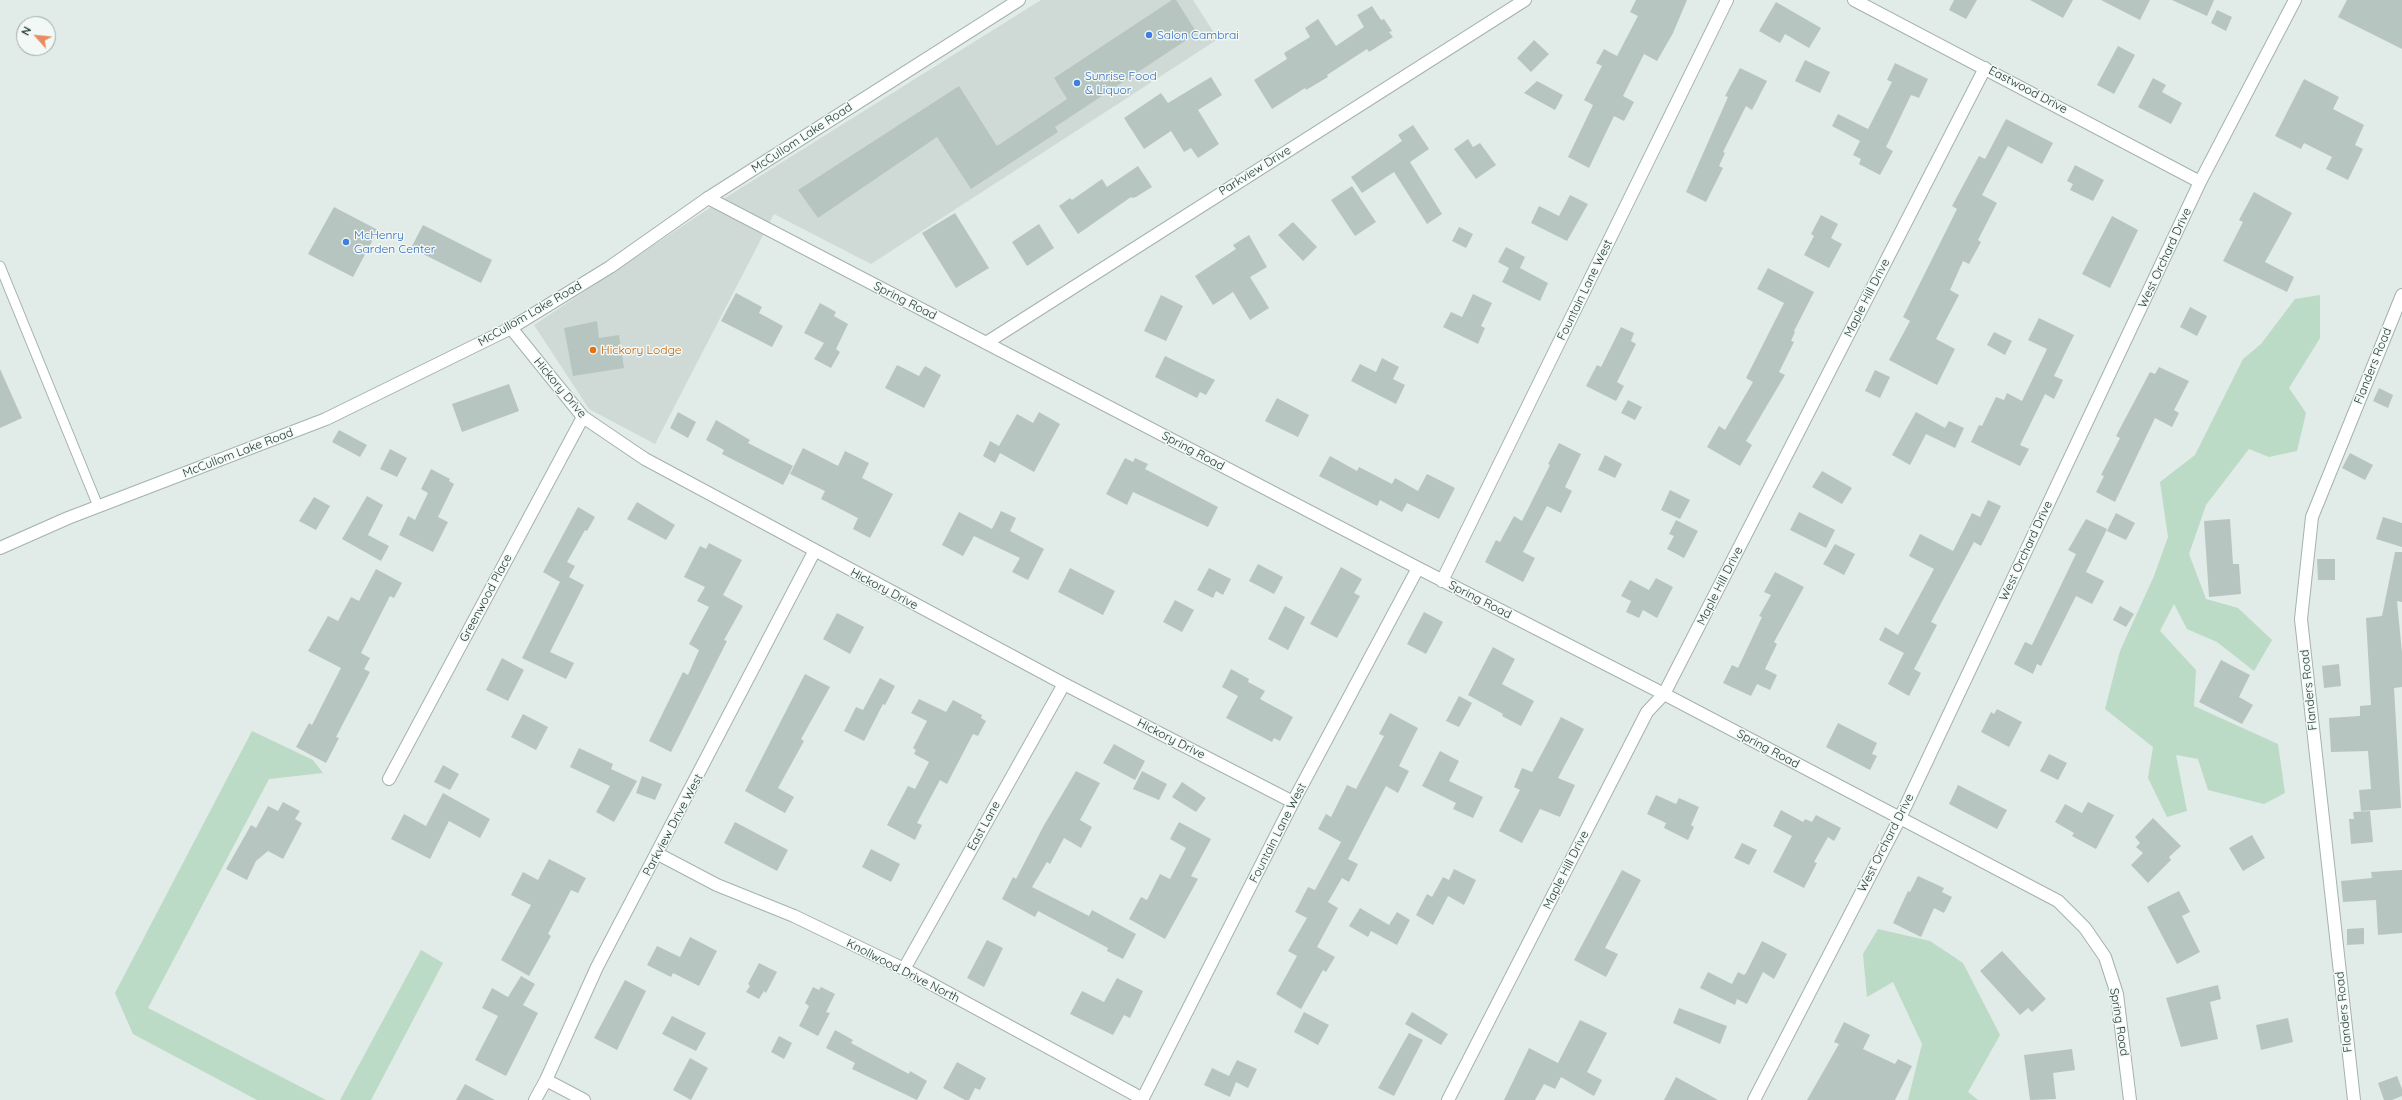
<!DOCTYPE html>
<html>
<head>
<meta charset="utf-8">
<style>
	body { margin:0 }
	#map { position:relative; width:2402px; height:1100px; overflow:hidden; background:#e1ebe7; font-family:Quicksand,sans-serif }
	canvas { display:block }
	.north { position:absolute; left:16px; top:16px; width:40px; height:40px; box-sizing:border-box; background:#f1f8f5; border:1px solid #9faca8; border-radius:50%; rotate:297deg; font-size:11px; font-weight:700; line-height:16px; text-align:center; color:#233a35 }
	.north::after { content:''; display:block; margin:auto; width:14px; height:18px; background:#e98b61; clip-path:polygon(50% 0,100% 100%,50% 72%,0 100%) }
</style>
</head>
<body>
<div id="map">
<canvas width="2402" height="1100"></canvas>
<div class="north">N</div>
</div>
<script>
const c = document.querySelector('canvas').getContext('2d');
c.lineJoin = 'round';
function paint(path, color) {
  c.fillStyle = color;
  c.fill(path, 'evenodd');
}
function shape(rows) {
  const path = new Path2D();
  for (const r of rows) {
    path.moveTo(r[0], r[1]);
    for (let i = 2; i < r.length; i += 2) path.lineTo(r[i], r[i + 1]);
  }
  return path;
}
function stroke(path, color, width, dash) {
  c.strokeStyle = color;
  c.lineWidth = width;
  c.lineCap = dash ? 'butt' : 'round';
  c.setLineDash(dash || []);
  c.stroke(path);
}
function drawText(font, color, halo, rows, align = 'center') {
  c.font = font + ' Quicksand,sans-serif';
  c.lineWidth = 3;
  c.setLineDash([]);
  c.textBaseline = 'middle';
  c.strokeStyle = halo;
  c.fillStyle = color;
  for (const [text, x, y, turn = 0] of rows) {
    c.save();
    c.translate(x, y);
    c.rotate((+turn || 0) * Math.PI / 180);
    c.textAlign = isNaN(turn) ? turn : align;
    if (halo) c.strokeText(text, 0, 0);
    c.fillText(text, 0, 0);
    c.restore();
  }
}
paint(shape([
	[1041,0,1193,0,1218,39,871,264,774,214,655,444,589,409,534,325,717,203]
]), '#cfdad6');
paint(shape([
	[2320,295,2320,338,2289,388,2306,413,2297,451,2269,457,2249,449,2206,505,2189,554,2206,599,2238,608,2272,640,2254,671,2217,642,2187,629,2174,604,2160,631,2196,670,2194,706,2278,744,2285,793,2264,804,2208,790,2198,759,2176,755,2187,811,2167,817,2148,778,2153,747,2105,709,2120,651,2154,576,2168,537,2160,482,2195,455,2243,359,2261,344,2295,299],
	[252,731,313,760,323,773,269,779,148,1008,326,1100,257,1100,133,1034,115,993],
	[1878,929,1930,941,1963,963,2000,1035,1968,1092,1978,1100,1908,1100,1922,1044,1893,982,1867,997,1863,954],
	[421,950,443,963,371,1100,340,1100]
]), '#bbdbc6');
paint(shape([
	[1172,0,1176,0,1197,33,1055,127,1058,132,971,189,937,137,818,218,798,190,959,86,997,146,1067,99,1054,78],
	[1636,0,1687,0,1673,33,1657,61,1644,54,1623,96,1634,102,1624,121,1614,116,1589,168,1568,157,1593,105,1584,100,1602,66,1596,63,1604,49,1617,56,1638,16,1630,12],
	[1954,0,1977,0,1966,19,1949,10],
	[2030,0,2073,0,2063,18],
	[2101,0,2150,0,2140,20],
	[2172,0,2214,0,2207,16],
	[2347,0,2402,0,2402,49,2338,17],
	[1776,2,1821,28,1809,48,1785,34,1780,43,1759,31],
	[1372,6,1381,20,1384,19,1392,31,1389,32,1393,37,1369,52,1367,49,1327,75,1328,77,1306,90,1305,88,1272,109,1254,80,1287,59,1284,53,1310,37,1305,28,1318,19,1336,46,1364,27,1357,15],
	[2217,10,2232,17,2226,31,2211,23],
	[1534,40,1549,54,1531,72,1517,58],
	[2118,46,2135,55,2114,94,2097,85],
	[1805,60,1830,72,1820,93,1795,81],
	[1895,63,1928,79,1919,98,1911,95,1886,147,1893,151,1880,175,1859,164,1861,159,1853,155,1860,141,1832,126,1838,114,1868,129,1892,82,1887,80],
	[1740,68,1767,81,1752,110,1746,106,1723,152,1725,153,1719,166,1723,168,1706,202,1686,192,1728,97,1725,96],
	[1211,77,1222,95,1198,110,1219,144,1198,158,1191,148,1184,152,1171,131,1144,149,1124,118,1161,93,1168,103],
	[2153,78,2166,85,2162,92,2182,103,2171,124,2138,107],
	[2304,79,2339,97,2333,109,2364,125,2355,145,2363,149,2348,180,2326,169,2332,157,2304,143,2301,149,2275,136],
	[1537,81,1563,95,1555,110,1524,93],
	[2006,119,2053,143,2042,164,2008,146,1982,195,1997,203,1978,240,1981,242,1969,264,1963,261,1950,290,1959,295,1936,339,1955,349,1937,385,1889,360,1910,321,1903,317,1957,209,1952,206,1979,156,1985,159],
	[1413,125,1429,149,1410,162,1442,214,1427,224,1394,172,1362,193,1351,177,1402,141,1398,135],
	[1468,139,1473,147,1480,143,1496,165,1476,179,1454,149],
	[2075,165,2104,180,2093,201,2070,190,2073,184,2067,181],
	[1138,166,1152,187,1136,197,1132,198,1131,197,1078,234,1059,206,1070,198,1072,200,1102,179,1107,187],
	[1352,186,1376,222,1355,236,1331,200],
	[2254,192,2292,213,2265,262,2294,277,2287,292,2223,261,2243,222,2239,220],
	[1570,195,1588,204,1567,241,1531,223,1539,206,1559,216],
	[334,207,378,230,353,277,308,254],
	[955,213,989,268,956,288,922,233],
	[1821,215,1838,224,1831,238,1842,244,1829,268,1804,255,1814,236,1811,234],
	[2112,216,2138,230,2110,288,2082,274],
	[1293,222,1317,247,1303,261,1278,235],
	[1039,224,1054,248,1027,266,1012,242],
	[423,225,492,260,481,283,411,248],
	[1459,227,1473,234,1466,248,1452,241],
	[1249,235,1267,267,1250,277,1269,308,1250,320,1233,292,1213,305,1195,276,1236,249,1233,245],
	[1506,247,1525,257,1520,268,1548,283,1540,301,1502,282,1509,268,1498,262],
	[1768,268,1814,292,1794,331,1795,332,1791,341,1794,342,1779,372,1785,375,1746,441,1752,445,1740,466,1707,447,1719,426,1725,430,1753,382,1746,378,1784,303,1757,289],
	[736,293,762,307,759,313,783,326,772,347,721,321],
	[1473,294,1492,303,1481,326,1485,328,1478,344,1443,327,1451,312,1462,317],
	[1161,295,1183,306,1166,341,1144,331],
	[820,303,836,312,834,316,848,324,836,349,840,352,831,368,814,359,824,343,804,333],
	[2190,307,2207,316,2197,336,2180,327],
	[2039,318,2074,335,2054,376,2063,380,2054,399,2045,394,2020,445,2029,449,2020,466,1971,442,1979,425,1982,426,1996,397,2004,400,2007,393,2022,401,2047,349,2028,340],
	[597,321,599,338,619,335,624,368,573,376,564,328],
	[1621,327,1634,333,1631,341,1636,344,1617,382,1624,386,1616,401,1586,386,1597,365,1601,367],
	[1994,332,2012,341,2005,355,1987,345],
	[1165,356,1215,380,1206,395,1200,392,1197,398,1155,377],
	[1382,358,1399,367,1393,379,1405,385,1396,404,1351,381,1360,364,1376,372],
	[897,365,919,376,925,366,941,375,924,408,885,388],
	[2159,367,2189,381,2174,410,2179,413,2172,427,2155,418,2115,502,2096,492,2104,476,2101,475,2120,438,2116,436,2150,372,2155,374],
	[0,369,22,418,0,428],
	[1875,370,1890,377,1880,398,1865,391],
	[509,384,519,411,462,432,452,404],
	[2379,388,2393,395,2388,408,2373,401],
	[1277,398,1309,415,1298,437,1265,421],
	[1628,400,1642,407,1635,420,1621,413],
	[678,412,696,422,688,438,670,428],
	[1039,412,1060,424,1034,472,1000,453,995,463,983,456,990,441,999,446,1017,414,1033,423],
	[1916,412,1945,428,1949,421,1964,428,1955,448,1926,434,1910,465,1892,455],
	[716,420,750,440,748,443,793,466,783,485,722,454,724,450,706,440],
	[339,430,367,445,360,457,332,442],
	[1559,443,1581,454,1565,487,1572,491,1561,513,1547,506,1523,552,1535,558,1523,582,1485,562,1496,540,1500,542,1514,516,1522,521,1550,465,1548,464],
	[803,448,838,466,845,451,869,463,862,478,893,494,870,538,853,529,858,518,821,499,825,491,790,474],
	[390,449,407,458,397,477,380,469],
	[2350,453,2373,465,2365,480,2342,468],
	[1605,455,1622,464,1615,478,1598,470],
	[1330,456,1357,471,1359,467,1392,484,1395,478,1418,491,1427,474,1455,488,1439,519,1407,503,1402,512,1380,500,1377,506,1319,476],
	[1125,458,1133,462,1135,458,1148,464,1145,469,1218,507,1208,527,1133,492,1127,505,1106,494],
	[431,469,450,479,449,481,454,484,438,517,448,522,433,552,399,535,408,516,415,520,428,493,421,489],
	[1822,471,1852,488,1842,504,1812,487],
	[1670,490,1690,500,1680,519,1661,510],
	[367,496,383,505,368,535,389,546,381,561,342,539],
	[314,497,330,506,316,530,299,521],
	[1988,500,2001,506,1981,546,1974,542,1931,622,1937,625,1914,669,1921,673,1909,696,1888,684,1904,653,1879,640,1885,627,1898,635,1934,569,1909,556,1920,534,1953,551,1972,513,1980,517],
	[637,502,675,525,666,540,627,519],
	[578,507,595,517,587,531,585,530,567,562,575,566,569,577,584,585,550,652,574,663,566,679,522,658,560,582,543,572],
	[1001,511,1016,518,1010,531,1044,549,1028,580,1012,572,1020,558,974,536,963,556,942,545,959,512,992,529],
	[1799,512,1835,530,1826,548,1790,530],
	[2116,513,2135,523,2126,540,2107,531],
	[2383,517,2402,523,2402,547,2376,539],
	[2086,519,2107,529,2086,572,2104,581,2092,604,2076,596,2041,666,2037,664,2033,674,2014,664,2025,642,2032,645,2076,554,2068,550],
	[2230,519,2233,564,2239,564,2241,594,2209,597,2204,521],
	[1676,520,1698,531,1684,558,1667,549,1674,536,1669,534],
	[709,543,742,560,723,595,743,606,724,640,727,641,671,752,649,741,683,672,688,675,699,650,689,644,709,607,697,601,705,587,684,577,700,546,706,549],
	[1835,544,1855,554,1844,575,1823,564],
	[2395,552,2402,552,2402,602,2397,601,2402,653,2402,687,2394,688,2401,808,2361,811,2359,790,2371,789,2368,751,2331,752,2329,718,2360,716,2360,706,2371,705,2366,618,2382,616],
	[2317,559,2335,559,2335,580,2318,580],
	[1258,564,1283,577,1274,594,1249,581],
	[1341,567,1362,579,1354,593,1360,596,1337,638,1310,624],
	[1070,568,1115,591,1103,615,1058,592],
	[1209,568,1231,579,1223,595,1216,591,1213,598,1197,590],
	[376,569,402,583,394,598,390,596,361,653,370,658,364,669,370,672,336,737,339,738,326,763,296,747,309,723,312,725,341,668,308,651,328,616,338,621,351,597,359,601],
	[1775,572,1804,587,1774,642,1777,644,1765,669,1777,675,1770,690,1757,684,1751,696,1723,683,1732,665,1738,668,1762,617,1759,616,1771,595,1764,592],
	[1656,578,1673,587,1657,618,1643,610,1639,618,1626,612,1631,601,1621,596,1630,580,1649,590],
	[1175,600,1194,610,1182,632,1163,622],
	[1285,606,1305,617,1288,650,1268,639],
	[2120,606,2134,614,2126,627,2113,620],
	[1424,612,1443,622,1426,654,1407,644],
	[837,613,864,627,850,654,823,639],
	[1493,647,1515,659,1502,684,1534,701,1521,726,1502,716,1503,714,1468,695],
	[502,658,524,670,508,701,486,690],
	[2221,660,2250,675,2239,697,2253,705,2242,724,2199,702],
	[2339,664,2341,686,2324,688,2322,666],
	[1231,669,1249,679,1248,682,1265,691,1260,699,1293,717,1280,741,1274,738,1272,742,1226,718,1238,696,1222,687],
	[805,674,830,687,801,739,804,741,778,788,794,797,785,813,745,791],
	[880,678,895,686,885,705,883,704,864,741,844,731,856,707,863,710],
	[1459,696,1472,703,1459,727,1446,721],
	[919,699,946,712,953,700,982,715,981,718,986,721,978,736,973,734,947,784,940,780,917,823,922,825,915,840,887,825,908,786,915,789,929,762,914,754,916,750,913,748,927,721,911,713],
	[1997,709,2022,722,2009,747,1981,732,1991,712,1994,714],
	[1390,713,1418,728,1399,766,1409,771,1398,793,1386,786,1348,859,1358,864,1349,882,1342,878,1328,902,1338,908,1317,947,1335,957,1326,972,1323,970,1301,1009,1276,994,1297,956,1288,951,1307,918,1295,912,1308,887,1315,890,1341,842,1318,829,1326,814,1331,817,1347,785,1356,789,1384,736,1379,734],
	[523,714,548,727,536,750,511,737],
	[1561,717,1584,729,1558,778,1575,785,1560,817,1540,809,1522,843,1499,831,1520,790,1514,787,1522,768,1532,772],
	[1838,723,1877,743,1872,754,1877,756,1870,770,1826,747],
	[1114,744,1145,761,1135,780,1103,763],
	[579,748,613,764,611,769,637,781,614,822,596,812,610,786,570,767],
	[1440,751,1459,761,1449,781,1483,797,1473,818,1453,809,1456,803,1422,786],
	[2049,754,2067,763,2058,780,2040,771],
	[443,765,459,774,450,790,434,782],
	[1076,771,1100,783,1080,820,1092,827,1081,848,1064,838,1050,864,1047,862,1032,887,1089,916,1092,910,1136,934,1123,959,1107,951,1108,948,1038,911,1035,917,1002,899,1013,877,1016,879,1043,827],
	[1142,771,1167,784,1159,800,1133,789],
	[642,776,662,784,655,800,636,793],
	[1182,782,1206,798,1196,812,1172,797],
	[1958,785,2007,810,1997,829,1949,804],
	[443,793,490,819,480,838,449,821,430,859,391,839,404,814,426,826],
	[1656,795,1676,804,1679,798,1699,807,1691,825,1694,827,1688,840,1664,828,1666,823,1647,814],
	[283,802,300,811,295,819,302,823,283,859,268,851,256,861,247,880,226,869,251,825,256,828,268,806,278,811],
	[2088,802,2114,815,2096,849,2072,836,2074,833,2055,822,2065,804,2082,813],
	[1781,810,1803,822,1805,819,1812,822,1816,815,1841,828,1834,841,1828,837,1814,862,1817,863,1804,888,1773,872,1792,836,1773,826],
	[2370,811,2373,842,2351,844,2349,819,2354,819,2353,812],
	[2153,818,2181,846,2169,857,2171,860,2148,883,2131,865,2143,853,2136,847,2140,843,2135,837],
	[735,822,788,850,777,871,724,843],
	[1179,822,1211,839,1191,876,1198,879,1165,939,1129,919,1141,897,1147,900,1160,874,1170,879,1186,848,1170,839],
	[2252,835,2265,858,2243,871,2229,848],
	[1742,843,1757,850,1749,865,1734,858],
	[871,849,900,864,891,882,862,867],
	[549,859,586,878,578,893,571,890,548,934,551,936,529,976,501,960,531,905,511,895,523,872,538,880],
	[1454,869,1476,880,1464,905,1448,896,1433,925,1416,915,1427,894,1432,897,1443,877,1449,880],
	[1622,870,1641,880,1605,948,1618,954,1606,977,1574,960],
	[2402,870,2402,933,2378,935,2376,900,2343,902,2341,881,2372,878,2371,872],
	[1918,876,1944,888,1942,892,1952,897,1944,913,1934,908,1921,937,1893,923,1908,891,1910,892],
	[2179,891,2190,912,2182,916,2200,952,2177,964,2147,907],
	[1360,908,1389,925,1397,912,1410,920,1397,945,1371,931,1368,937,1349,926],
	[2364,928,2364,944,2347,945,2347,929],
	[690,937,717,951,699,986,673,973,671,977,647,965,657,946,680,957],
	[987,940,1003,948,984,987,967,978],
	[1762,941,1787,954,1774,979,1763,972,1747,1004,1737,999,1735,1005,1700,988,1708,972,1732,984,1738,972,1744,975,1746,973],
	[2002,951,2046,999,2032,1012,2028,1008,2020,1015,1980,971],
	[759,963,777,972,766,993,764,991,759,999,746,992,750,986,748,984],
	[521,976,535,984,523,1005,538,1013,506,1076,475,1060,498,1016,482,1008,492,988,508,997],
	[1117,978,1143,991,1130,1018,1124,1015,1113,1035,1070,1014,1082,991,1104,1002],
	[625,980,646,991,617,1050,594,1038],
	[2218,985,2221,999,2210,1002,2218,1039,2181,1047,2166,998],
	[813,987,819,990,821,987,835,994,826,1012,830,1013,818,1036,799,1026,809,1006,805,1003],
	[1679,1008,1727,1026,1720,1044,1673,1023],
	[1304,1012,1329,1025,1318,1045,1294,1032],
	[1412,1012,1448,1034,1441,1045,1405,1024],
	[672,1016,706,1033,696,1051,662,1034],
	[2288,1018,2293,1042,2261,1050,2256,1025],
	[1580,1020,1607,1033,1587,1072,1602,1080,1594,1096,1561,1077,1555,1089,1544,1084,1535,1100,1504,1100,1529,1048,1558,1063],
	[1844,1022,1870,1035,1863,1049,1895,1064,1898,1059,1912,1066,1895,1100,1807,1100,1839,1044,1834,1042],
	[835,1030,853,1040,851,1043,909,1074,910,1071,927,1081,917,1100,852,1069,855,1063,826,1048],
	[1409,1033,1423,1040,1394,1096,1378,1088],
	[779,1036,792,1043,784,1059,771,1052],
	[2072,1049,2075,1070,2053,1073,2056,1099,2030,1100,2024,1055],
	[690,1058,708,1068,691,1100,673,1090],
	[1237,1060,1257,1069,1248,1088,1236,1082,1230,1097,1204,1085,1212,1068,1229,1076],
	[957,1062,986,1078,980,1090,975,1088,969,1100,965,1100,943,1088],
	[2397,1076,2402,1089,2402,1096,2392,1100,2384,1100,2378,1083],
	[1676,1077,1718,1100,1664,1100],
	[465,1084,495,1100,456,1100]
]), '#b7c5c0');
const service = shape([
	[0,266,98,506]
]);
const minor = shape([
	[1854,0,2200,182],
	[708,198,1418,568,1664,694,2058,901,2085,928,2105,957,2117,994,2130,1100],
	[511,328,583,417,645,459,1064,684,1293,802],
	[986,343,1525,0],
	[1442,581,1727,0],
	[389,779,583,417],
	[658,854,717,885,794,916,904,969,1143,1099],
	[904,969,1064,684],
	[546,1080,584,1100],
	[535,1100,546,1080,597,967,814,552],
	[1142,1100,1293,802,1418,568],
	[1448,1100,1647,712,1664,694,1985,68],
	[1754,1100,1900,818,2200,182,2295,0],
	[2354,1100,2301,619,2312,517,2402,295]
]);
const tertiary = shape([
	[0,548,68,518,326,419,511,328,610,267,708,198,1019,0]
]);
stroke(service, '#a4b2ae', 11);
stroke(minor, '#a4b2ae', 14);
stroke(tertiary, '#a4b2ae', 14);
stroke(service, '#fff', 9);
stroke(minor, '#fff', 12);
stroke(tertiary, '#fff', 12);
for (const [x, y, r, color] of [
	[1149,35,4,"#3f7fe0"],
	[1077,83,4,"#3f7fe0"],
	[346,242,4,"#3f7fe0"],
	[593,350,4,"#e8710a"]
]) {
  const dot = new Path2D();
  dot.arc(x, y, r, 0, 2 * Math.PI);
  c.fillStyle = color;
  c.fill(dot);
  stroke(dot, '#f1f8f5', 1.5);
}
drawText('12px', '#366cbe', '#f1f8f5', [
	["Salon Cambrai",1157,35],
	["Sunrise Food",1085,76],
	["& Liquor",1085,90],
	["McHenry",354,235],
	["Garden Center",354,249]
], 'left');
drawText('12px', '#233a35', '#f1f8f5', [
	["Eastwood Drive",2028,90,28],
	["McCullom Lake Road",802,138,-33],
	["Parkview Drive",1255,171,-32],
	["West Orchard Drive",2165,258,-65],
	["Fountain Lane West",1585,290,-64],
	["Maple Hill Drive",1867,298,-63],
	["Spring Road",905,301,27],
	["McCullom Lake Road",530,314,-30],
	["Flanders Road",2373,366,-68],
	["Hickory Drive",560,388,50],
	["Spring Road",1193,451,28],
	["McCullom Lake Road",238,453,-21],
	["West Orchard Drive",2026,551,-65],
	["Maple Hill Drive",1720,586,-63],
	["Hickory Drive",884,589,28],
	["Greenwood Place",486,598,-62],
	["Spring Road",1480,600,27],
	["Flanders Road",2309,690,-96],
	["Hickory Drive",1171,739,27],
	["Spring Road",1768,749,28],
	["Parkview Drive West",673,825,-62],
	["East Lane",984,826,-61],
	["Fountain Lane West",1278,833,-63],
	["West Orchard Drive",1886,843,-63],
	["Maple Hill Drive",1566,870,-63],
	["Knollwood Drive North",903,971,27],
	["Flanders Road",2344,1012,-96],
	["Spring Road",2119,1022,81]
]);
drawText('12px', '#c56008', '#f1f8f5', [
	["Hickory Lodge",601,350]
], 'left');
</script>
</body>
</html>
